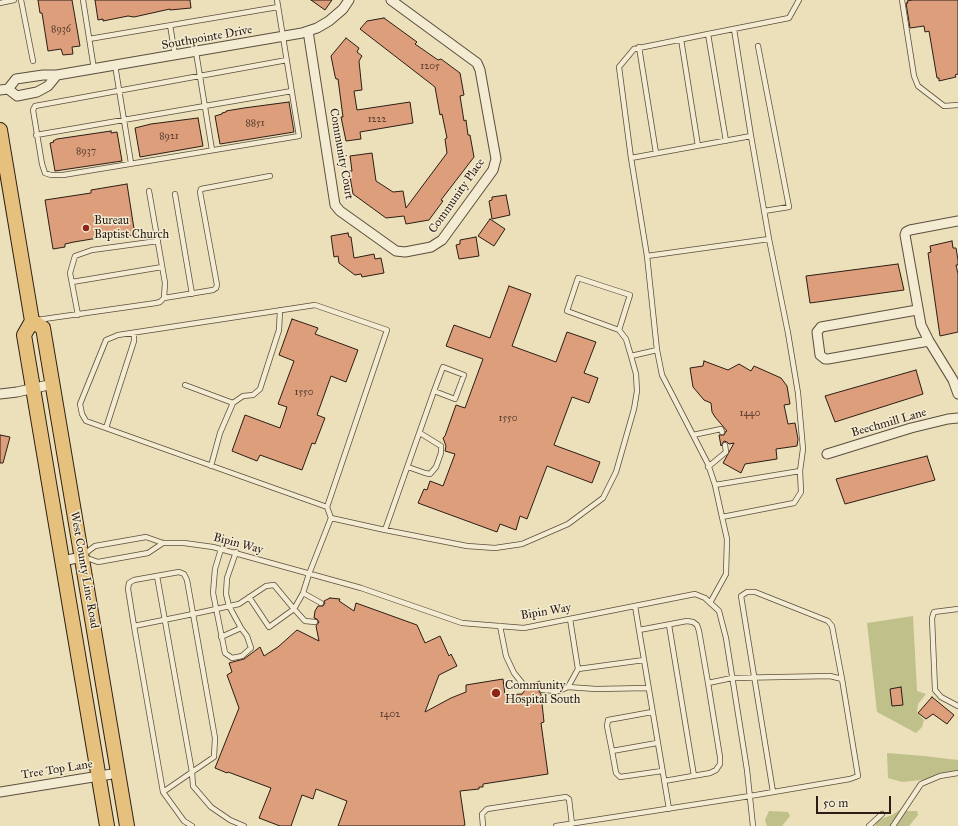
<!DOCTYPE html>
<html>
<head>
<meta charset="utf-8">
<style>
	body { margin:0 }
	#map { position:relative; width:958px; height:826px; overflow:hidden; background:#ece0ba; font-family:"IM FELL Great Primer",serif }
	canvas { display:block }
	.scale { position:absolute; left:816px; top:796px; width:75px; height:18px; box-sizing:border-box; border:2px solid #2b1d15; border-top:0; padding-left:5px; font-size:12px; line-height:14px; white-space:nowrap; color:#2b1d15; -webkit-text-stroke:3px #f3ebd2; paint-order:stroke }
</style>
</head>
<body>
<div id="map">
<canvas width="958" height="826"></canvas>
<div class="scale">50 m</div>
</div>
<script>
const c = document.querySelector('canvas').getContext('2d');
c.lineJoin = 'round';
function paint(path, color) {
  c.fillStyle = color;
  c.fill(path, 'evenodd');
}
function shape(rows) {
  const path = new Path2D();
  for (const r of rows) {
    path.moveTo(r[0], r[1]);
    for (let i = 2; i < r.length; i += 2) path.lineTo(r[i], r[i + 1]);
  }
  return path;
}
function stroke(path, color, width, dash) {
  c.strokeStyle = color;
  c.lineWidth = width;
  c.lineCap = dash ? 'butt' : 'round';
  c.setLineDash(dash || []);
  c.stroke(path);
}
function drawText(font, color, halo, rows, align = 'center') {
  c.font = font + ' "IM FELL Great Primer",serif';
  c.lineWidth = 3;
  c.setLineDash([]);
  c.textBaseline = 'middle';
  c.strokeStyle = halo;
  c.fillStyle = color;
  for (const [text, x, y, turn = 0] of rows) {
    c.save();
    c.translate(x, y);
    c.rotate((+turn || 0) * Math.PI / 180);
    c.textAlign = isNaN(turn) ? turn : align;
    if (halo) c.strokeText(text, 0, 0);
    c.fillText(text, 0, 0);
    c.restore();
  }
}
paint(shape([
	[913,616,917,691,926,694,918,704,917,713,924,720,922,727,916,733,877,712,867,623],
	[887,753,924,756,958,760,958,776,902,782,888,778],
	[901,809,906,811,917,811,918,815,909,826,875,826,878,820,892,815],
	[769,811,788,812,790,816,782,826,767,826,765,820]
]), '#c0c08a');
const building = shape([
	[38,0,72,0,80,46,72,47,73,54,63,55,61,49,48,51,42,13,40,13,38,0],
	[95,0,190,0,191,8,170,10,170,9,134,17,128,16,103,21,103,19,98,20,95,0],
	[311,0,332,0,325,10,311,0],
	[912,0,958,0,958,74,955,75,956,77,939,81,939,78,937,78,929,31,925,32,924,26,910,28,906,3,908,3,907,1,912,0],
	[384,18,417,42,415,44,438,60,441,59,460,73,464,95,460,96,464,121,466,120,468,135,470,135,474,157,441,200,443,201,429,220,406,224,404,216,386,218,353,194,349,171,352,171,350,156,372,153,376,181,393,192,403,191,406,208,447,153,445,139,447,138,442,114,440,115,435,87,360,29,367,21,384,18],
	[346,38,359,48,357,52,362,56,359,61,362,90,354,91,357,110,410,102,413,123,360,132,361,139,346,141,341,117,343,117,338,79,336,79,335,76,331,56,346,38],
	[289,102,294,132,220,144,215,116,222,114,222,113,226,112,226,111,244,108,289,102],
	[198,118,203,146,140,157,135,128,151,124,198,118],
	[111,131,111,133,117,132,122,161,55,171,50,143,54,142,53,141,57,139,111,131],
	[127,184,135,235,123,237,122,234,74,242,65,244,65,247,53,249,45,200,91,193,91,190,127,184],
	[506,195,510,215,492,219,489,201,492,200,492,197,506,195],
	[490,219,505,229,494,246,478,236,490,219],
	[348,233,349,237,351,237,354,258,374,254,375,259,381,258,384,273,362,277,361,274,355,275,339,263,338,256,334,257,331,236,348,233],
	[476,237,479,256,459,259,456,245,460,244,460,240,476,237],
	[952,241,953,248,956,248,958,260,958,265,956,265,958,274,958,332,940,336,928,253,931,252,930,246,952,241],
	[898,264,904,290,810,303,806,276,898,264],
	[509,286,531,294,512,346,556,362,567,332,596,342,584,373,598,378,589,403,572,397,554,445,600,462,592,483,547,466,527,519,520,516,516,530,500,524,497,532,418,503,424,489,427,490,430,481,443,486,455,454,445,451,446,446,443,438,445,436,456,405,465,408,483,359,446,346,454,325,490,338,509,286],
	[292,319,318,328,315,334,358,350,346,382,331,376,317,415,325,418,315,444,312,443,302,470,260,455,257,461,232,451,245,415,280,428,287,407,278,404,294,361,279,355,292,319],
	[704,361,728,370,739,364,751,371,754,366,781,378,787,386,790,404,784,405,788,424,795,423,798,439,797,446,776,449,777,459,745,464,741,473,723,463,734,443,729,444,727,442,724,441,721,446,719,435,724,435,726,431,727,431,715,417,712,412,711,403,704,400,693,387,690,368,703,366,704,361],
	[916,370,923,394,835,422,825,396,916,370],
	[0,435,10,437,3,463,0,463,0,435],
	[927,456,935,480,845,504,836,479,927,456],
	[330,598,340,599,339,601,354,611,356,603,417,625,425,643,440,636,449,656,451,654,457,666,439,675,425,712,451,698,466,692,466,685,503,679,505,695,522,694,529,685,540,681,541,687,538,690,541,694,544,722,541,723,548,774,483,784,483,787,479,787,479,789,460,791,465,825,463,826,338,826,347,801,316,789,313,799,302,795,291,826,280,826,259,818,271,788,228,772,227,773,215,768,239,708,227,675,232,672,229,663,244,659,260,647,264,656,278,647,297,630,319,641,316,626,319,622,317,619,314,618,315,611,318,606,323,606,325,603,324,601,330,598],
	[901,687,903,705,892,706,890,689,901,687],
	[932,697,954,715,947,724,933,714,926,719,918,713,932,697]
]);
paint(building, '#dd9e7c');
stroke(building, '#2b1d15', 1);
const lane = shape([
	[21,0,33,61],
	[83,0,94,69],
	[277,0,283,37,299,136,63,175,51,175,45,173,42,164,33,110,35,106,287,60],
	[902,0,914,76,918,86,944,106,958,105],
	[0,3,14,0],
	[170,25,175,55],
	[734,29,751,136,631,158,619,67,634,49,708,34,789,18,799,0],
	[708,34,726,141],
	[89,39,278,7],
	[681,39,698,146],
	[758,46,789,207,764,211],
	[639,47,656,153],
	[196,52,212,150],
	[115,65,131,163],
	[36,135,292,91],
	[631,158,647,256,769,239,751,136],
	[175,194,192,294],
	[647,256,657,350,662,375,708,464,715,485,722,517],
	[72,282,162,267],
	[164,298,213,290,216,288,217,285,200,192,201,189,270,176],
	[78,315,70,273,75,256,92,250,158,241],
	[37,320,156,303,160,302,164,298,165,283,149,191],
	[631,356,657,350],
	[185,385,233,403],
	[106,428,134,341,134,333],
	[693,435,721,429,722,432],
	[211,466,220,433,233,403,243,396,253,395,260,389,279,330,280,310],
	[408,467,425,473,430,474,436,467,441,453,441,446,420,433],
	[708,467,726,452,725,445],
	[715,485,800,471],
	[331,518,385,530,467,546,495,548,522,544,568,524,603,498,616,472,634,409,637,391,636,374,631,356,626,339,619,330,567,311,578,278,630,295,619,330],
	[385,530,434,391,443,367,464,375,455,399,434,391],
	[221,549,215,569,213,593,225,653,232,658,242,656,251,648,247,636,241,628,229,606,226,594,227,578,236,552],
	[83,555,95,546,146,537,163,543,184,543,213,547,361,588,462,623,524,628,695,594,705,598,719,611,726,638,747,770,753,826],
	[84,557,98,562,148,553,163,543],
	[157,576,192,772,163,792],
	[303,593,321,603],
	[249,597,269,627,294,609,305,621,315,622],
	[710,603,726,574,727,539,722,517,794,503,801,492,800,471,803,449,798,393,788,333,769,239],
	[635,606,669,809],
	[958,609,934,612,932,618,935,690,941,697,958,706],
	[669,625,694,776],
	[134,626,128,589,129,583,134,580,179,572,184,574,187,580,215,738,214,757,192,772,193,786,211,807,230,820,244,826],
	[500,626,506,656,514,673,523,684],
	[221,637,241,628],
	[578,669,644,660],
	[568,687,596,689,648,688],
	[542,690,559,691,568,687,578,669,570,619],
	[652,712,608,720,607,726,612,751,616,773,620,777,662,771],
	[612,751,657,743],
	[664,781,710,773,716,770,720,764,720,757,708,683],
	[773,792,741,596,747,592,755,592,828,621,832,626,842,679],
	[192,826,184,821,163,792,134,626,198,613,239,604,266,586,274,585,294,609,303,593,309,574,331,518,327,507,387,330,315,305,118,335,106,340,80,404,82,414,86,421,327,507],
	[483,826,482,814,487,809,566,797,569,799,572,824],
	[556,826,750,796,850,779,858,776,842,679,830,676,732,678,708,683,699,631,697,625,693,622,687,621,639,630],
	[869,826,882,814],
	[893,826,921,784,940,776,958,773]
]);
const street = shape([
	[308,31,335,205,340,211,396,251,405,252,431,247,442,240,493,170,496,159,480,70,477,63,391,0],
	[8,89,17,96,37,92,48,86,57,75],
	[0,90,8,89,16,79,43,75,57,75,302,33,317,28,329,21,343,9,349,0],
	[958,221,910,230,906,232,905,235,921,325,929,341,953,380,958,394],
	[917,310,821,327,817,332,820,355,825,359,828,359,929,341],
	[0,394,17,392,53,384],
	[827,454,911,428,948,419,958,418],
	[62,561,82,557],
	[0,792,118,773]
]);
const primary = shape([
	[0,130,32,321,24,335,107,826],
	[32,321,43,328,127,826]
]);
stroke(lane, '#5b4e3e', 6);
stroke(street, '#5b4e3e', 11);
stroke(primary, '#2b1d15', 16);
stroke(lane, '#f3ebd2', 4.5);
stroke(street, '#f3ebd2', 9);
stroke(primary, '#e6c07d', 14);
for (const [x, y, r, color] of [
	[86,228,4,"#8f2418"],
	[496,693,5,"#8f2418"]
]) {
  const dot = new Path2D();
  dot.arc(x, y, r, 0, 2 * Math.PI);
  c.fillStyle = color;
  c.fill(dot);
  stroke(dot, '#f3ebd2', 1.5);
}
drawText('10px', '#583d2f', null, [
	["8936",61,30],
	["1205",430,67],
	["1222",377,120],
	["8851",255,124],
	["8921",169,137],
	["8937",86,152],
	["1550",304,393],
	["1440",750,414],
	["1550",508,419],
	["1402",390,715]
]);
drawText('12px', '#2b1d15', '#f3ebd2', [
	["Southpointe Drive",207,38,-10],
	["Community Court",341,154,80],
	["Community Place",457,196,-55],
	["Beechmill Lane",889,423,-16],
	["Bipin Way",238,544,15],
	["West County Line Road",84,570,80],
	["Bipin Way",546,612,-9],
	["Tree Top Lane",57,770,-9]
]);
drawText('12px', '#2b1d15', '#f3ebd2', [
	["Bureau",94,221],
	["Baptist Church",94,235],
	["Community",505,686],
	["Hospital South",505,700]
], 'left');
</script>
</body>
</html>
